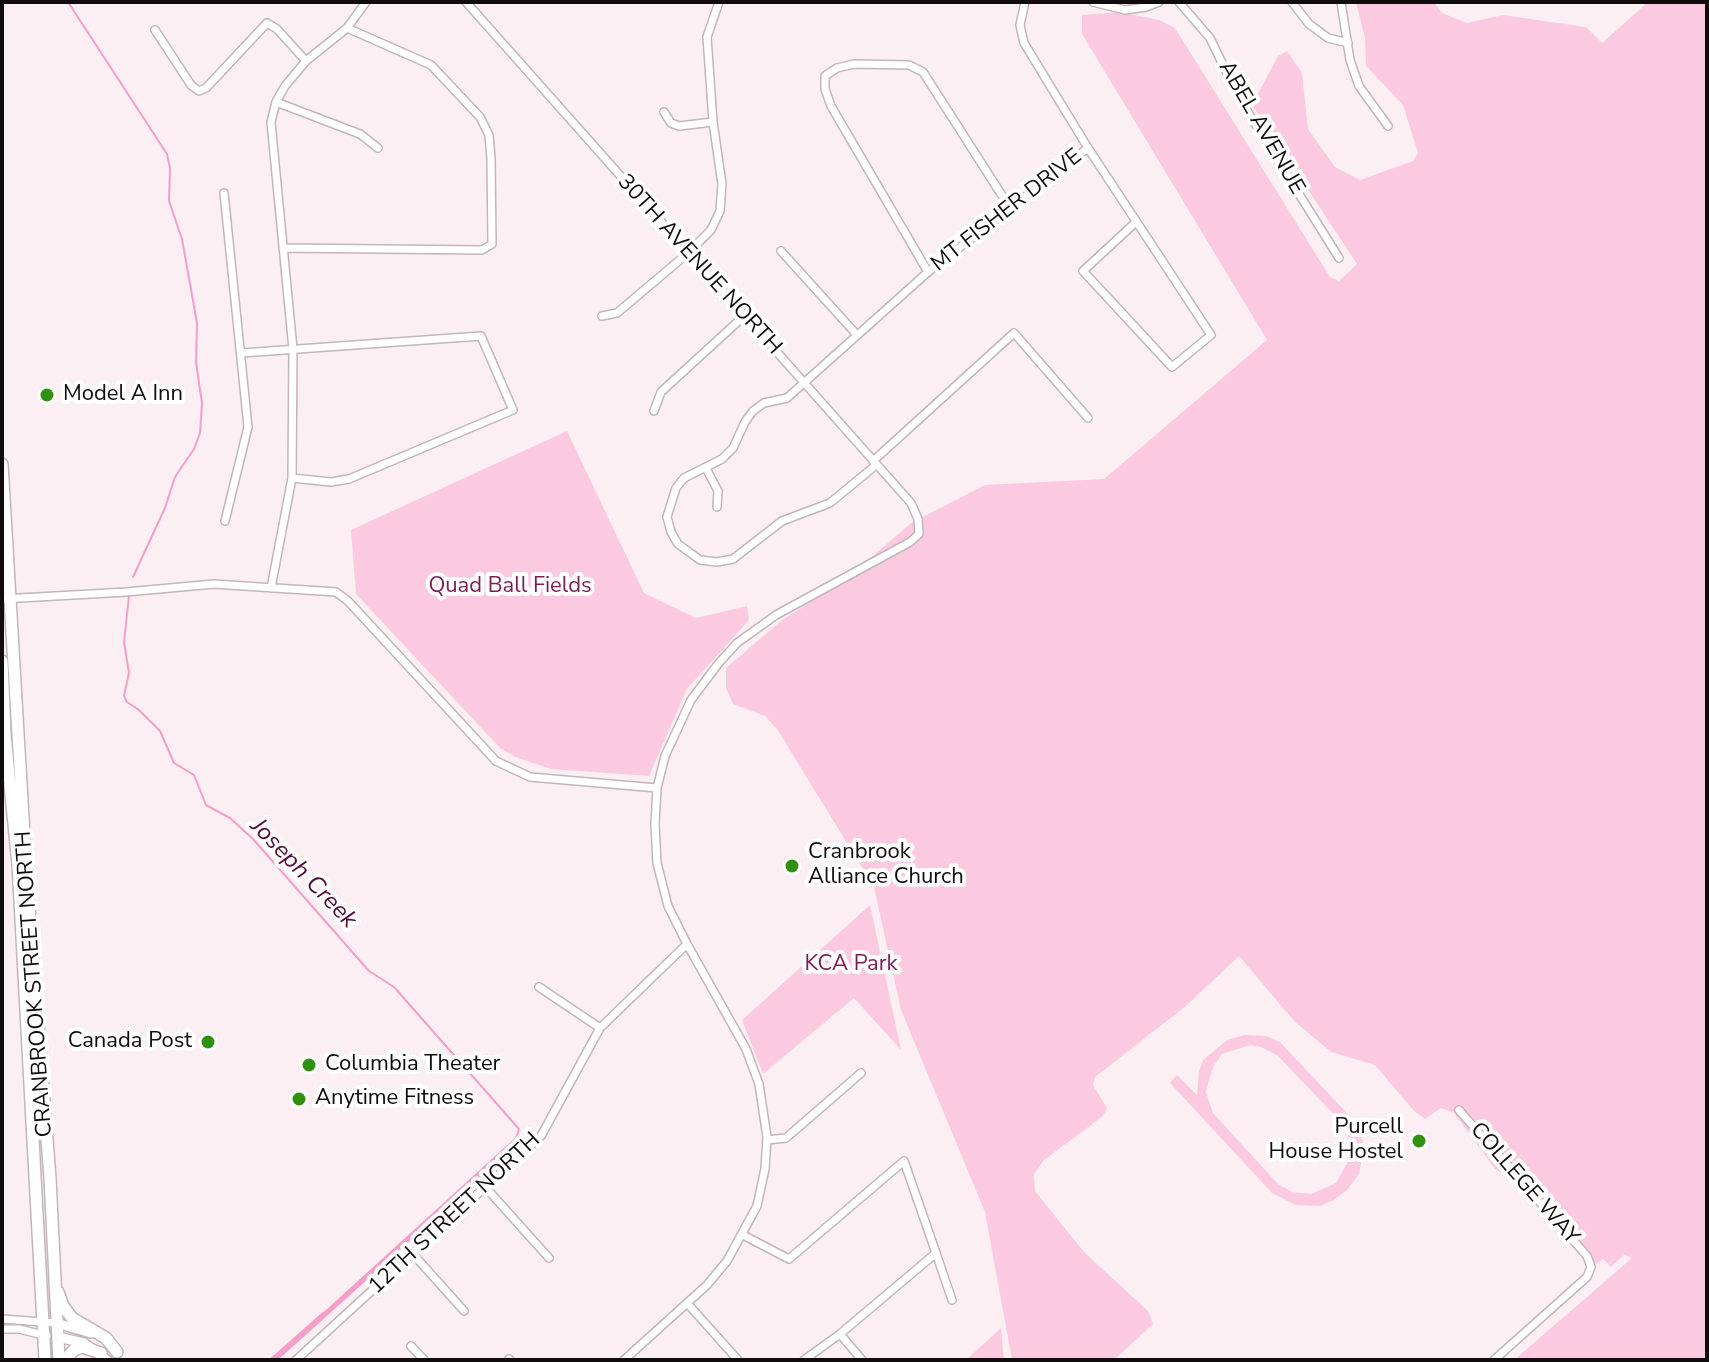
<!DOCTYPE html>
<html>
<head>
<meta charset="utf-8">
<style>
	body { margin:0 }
	#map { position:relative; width:1709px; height:1362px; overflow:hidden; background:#fbeff4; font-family:"Nunito Sans",sans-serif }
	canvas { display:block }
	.frame { position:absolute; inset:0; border:4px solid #100c0d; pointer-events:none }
</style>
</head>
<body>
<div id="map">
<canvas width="1709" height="1362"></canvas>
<div class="frame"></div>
</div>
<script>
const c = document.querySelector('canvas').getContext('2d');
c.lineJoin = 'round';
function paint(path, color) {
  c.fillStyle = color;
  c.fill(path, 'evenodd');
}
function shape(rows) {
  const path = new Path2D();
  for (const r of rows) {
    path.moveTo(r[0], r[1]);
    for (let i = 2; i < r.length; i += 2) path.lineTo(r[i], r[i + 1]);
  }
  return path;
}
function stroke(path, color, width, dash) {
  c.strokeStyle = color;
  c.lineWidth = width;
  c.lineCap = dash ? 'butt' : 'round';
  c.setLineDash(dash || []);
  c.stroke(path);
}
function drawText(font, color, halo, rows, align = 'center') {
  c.font = font + ' "Nunito Sans",sans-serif';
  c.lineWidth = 8;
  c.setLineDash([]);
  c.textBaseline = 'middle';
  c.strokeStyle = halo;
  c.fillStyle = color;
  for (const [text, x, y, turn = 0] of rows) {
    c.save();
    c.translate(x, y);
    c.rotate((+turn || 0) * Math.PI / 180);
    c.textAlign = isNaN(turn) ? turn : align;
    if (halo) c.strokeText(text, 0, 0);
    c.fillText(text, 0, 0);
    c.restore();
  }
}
paint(shape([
	[1356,2,1434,2,1442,13,1467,23,1503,15,1586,27,1602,43,1648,2,1707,2,1707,1360,1704,1358,1705,1360,1514,1360,1632,1258,1624,1255,1611,1267,1603,1259,1590,1268,1562,1231,1515,1181,1495,1169,1454,1113,1441,1108,1425,1119,1414,1111,1375,1065,1331,1052,1295,1022,1239,956,1186,1006,1095,1077,1093,1085,1107,1108,1103,1116,1044,1160,1034,1174,1035,1191,1084,1252,1148,1311,1153,1324,1114,1360,1012,1360,985,1212,901,1010,874,887,777,729,765,716,733,704,726,688,726,668,782,620,844,581,911,523,985,485,1104,479,1267,340,1082,34,1082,15,1120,12,1159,20,1175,28,1330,277,1339,281,1357,264,1252,105,1278,56,1287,51,1302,73,1308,129,1335,167,1360,180,1413,161,1418,153,1403,105,1366,66,1365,38],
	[567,431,644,593,696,618,747,606,749,620,687,689,649,776,551,769,515,757,500,748,356,594,351,530],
	[870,905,901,1050,854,998,763,1074,742,1020],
	[1244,1035,1266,1036,1280,1042,1358,1125,1364,1146,1359,1174,1347,1190,1334,1200,1320,1206,1296,1205,1272,1193,1170,1083,1177,1075,1197,1095,1199,1071,1203,1060,1227,1040],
	[1250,1045,1261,1047,1278,1056,1341,1122,1347,1132,1350,1158,1336,1183,1311,1194,1292,1192,1278,1184,1213,1113,1206,1092,1213,1067,1222,1054],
	[1001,1328,1004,1360,966,1360]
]), '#fccae0');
paint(shape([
	[517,1136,520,1142,278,1360,271,1360]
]), '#f59fc8');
stroke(shape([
	[68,2,167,154,170,168,169,201,182,239,197,323,196,362,202,403,200,433,194,449,175,477,165,508,133,577],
	[129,596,124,642,129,673,124,696,127,702,139,710,160,731,174,763,194,775,206,805,230,818,253,839,369,971,394,987,519,1129,516,1138],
	[270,1360,323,1313]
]), '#f59fc8', 2);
const minor = shape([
	[466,2,911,503,918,519,919,534,910,542,776,615,737,643,718,664,691,700,665,756,657,788,655,824,657,863,668,906,687,944,746,1049,759,1084,767,1137,765,1169,757,1206,727,1261,707,1285,624,1360],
	[1025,2,1020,25,1024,43,1088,148,1211,335,1172,367,1083,271,1136,222],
	[1093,2,1125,10,1146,7,1159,2],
	[1179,2,1210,38,1239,98,1339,258],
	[1292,2,1309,24,1328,38,1348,43],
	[1341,2,1350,60,1359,86,1388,126],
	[155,30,191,85,199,91,206,88,267,23,277,29,306,61],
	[276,102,360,134,378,148],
	[664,112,671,123,679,126,713,122],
	[224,193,248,427,225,521],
	[283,248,482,250,492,244,491,158,489,135,480,117,431,65,347,28],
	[781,251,857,335],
	[928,272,831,106,825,89,825,76,837,68,854,64,909,65,923,72,1010,208],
	[602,316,617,313,688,253,711,230,720,211,722,184,713,122,707,37,719,2],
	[242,353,481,336,513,410,349,479,331,482,292,478],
	[654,411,661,392,744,316],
	[873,461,1014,333,1088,418],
	[876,465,830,503,782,521,733,559,717,562,700,560,678,544,671,532,667,517,676,488,684,478,722,459,733,448,745,422,753,411,764,403,787,398,928,272,1088,148],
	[706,468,718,491,717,507],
	[271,588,292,478,293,349,271,122,276,102,285,86,306,61,347,28,366,2],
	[2,599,126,592,214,584,336,592,348,601,496,761,530,777,657,788],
	[539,987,600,1028],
	[1459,1110,1587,1256,1591,1267,1587,1277,1494,1360],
	[767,1140,786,1138,861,1073],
	[487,1189,549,1258],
	[743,1235,789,1259,904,1161,936,1253,840,1334,804,1360],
	[936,1253,952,1300],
	[413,1254,464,1311],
	[687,1303,738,1360],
	[2,1319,56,1323],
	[2,1329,19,1329,47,1336],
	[840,1334,862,1360],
	[411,1346,424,1360],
	[509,1359,510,1360],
	[296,1360,541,1136,600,1028,687,944]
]);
const major = shape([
	[56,1323,91,1333],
	[58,1337,84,1343,107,1360]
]);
const highway = shape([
	[2,464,26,868,50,1178,59,1360],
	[2,661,5,735,18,864,45,1360],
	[58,1292,63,1306,72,1318,106,1338,117,1352],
	[65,1360,74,1350,82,1347,101,1353]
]);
stroke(minor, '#c2b6bb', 10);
stroke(major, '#c2b6bb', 12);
stroke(highway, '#c2b6bb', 14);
stroke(minor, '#fff', 7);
stroke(major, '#fff', 9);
stroke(highway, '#fff', 11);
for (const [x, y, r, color] of [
	[47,395,8,"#2f910f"],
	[792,866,8,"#2f910f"],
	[208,1042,8,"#2f910f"],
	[309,1065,8,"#2f910f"],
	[299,1099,8,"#2f910f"],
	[1419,1141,8,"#2f910f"]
]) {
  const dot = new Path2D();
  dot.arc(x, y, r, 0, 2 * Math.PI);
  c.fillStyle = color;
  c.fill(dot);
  stroke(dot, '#fff', 3);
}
drawText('22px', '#100c0d', '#fff', [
	["ABEL AVENUE",1261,128,60],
	["MT FISHER DRIVE",1007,211,-38],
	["30TH AVENUE NORTH",699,265,48],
	["CRANBROOK STREET NORTH",35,984,-94],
	["COLLEGE WAY",1524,1184,49],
	["12TH STREET NORTH",455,1214,-43]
]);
drawText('22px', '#100c0d', '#fff', [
	["Model A Inn",63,395],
	["Cranbrook",808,853],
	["Alliance Church",808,878],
	["Canada Post",192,1042,"right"],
	["Columbia Theater",325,1065],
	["Anytime Fitness",315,1099],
	["Purcell",1403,1128,"right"],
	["House Hostel",1403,1153,"right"]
], 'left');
drawText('22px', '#7d1c54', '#fff', [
	["Quad Ball Fields",510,587],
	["KCA Park",851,965]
]);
drawText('italic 24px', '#540936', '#fff', [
	["Joseph Creek",303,874,46]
]);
</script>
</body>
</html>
